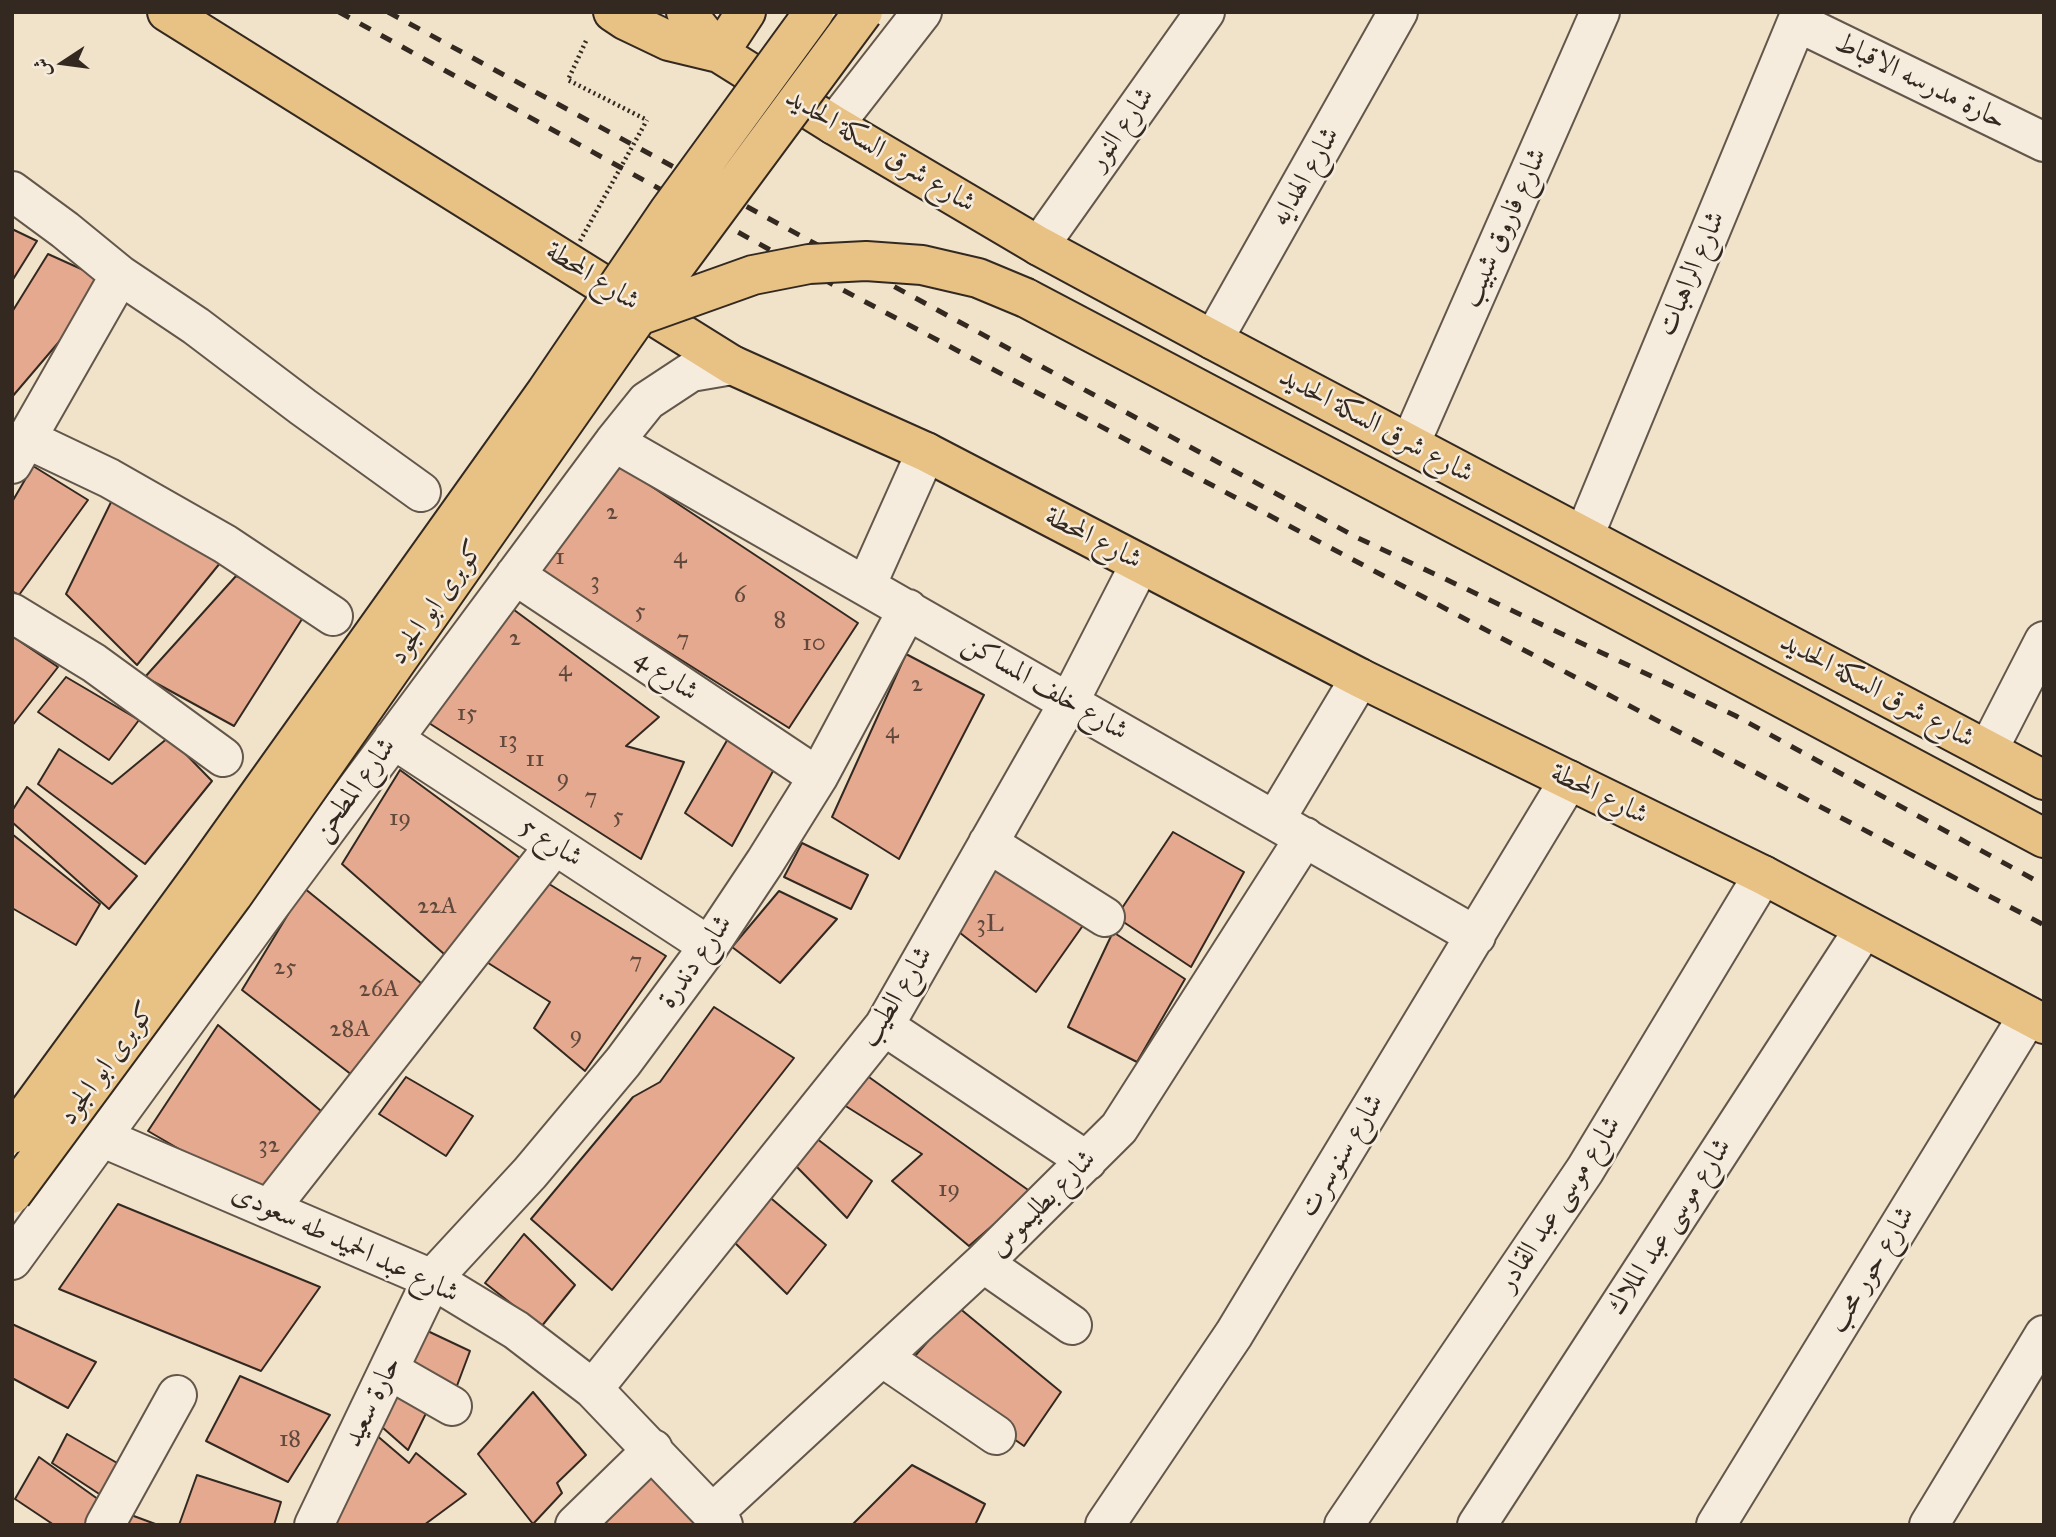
<!DOCTYPE html>
<html>
<head>
<meta charset="utf-8">
<style>
	body { margin:0 }
	#map { position:relative; width:2056px; height:1537px; overflow:hidden; background:#f1e2ca; font-family:"IM FELL Great Primer",Amiri,serif }
	canvas { display:block }
	.frame { position:absolute; inset:0; border:14px solid #332920; pointer-events:none }
	.north { position:absolute; left:28px; top:28px; width:70px; height:70px; -webkit-text-stroke:5px #f6ecdd; paint-order:stroke; rotate:257deg; font-size:19px; font-weight:700; line-height:28px; text-align:center; color:#332920 }
	.north::after { content:''; display:block; margin:auto; width:24px; height:32px; background:#332920; clip-path:polygon(50% 0,100% 100%,50% 72%,0 100%) }
</style>
</head>
<body>
<div id="map">
<canvas width="2056" height="1537"></canvas>
<div class="frame"></div>
<div class="north">ش</div>
</div>
<script>
const c = document.querySelector('canvas').getContext('2d');
c.lineJoin = 'round';
function paint(path, color) {
  c.fillStyle = color;
  c.fill(path, 'evenodd');
}
function shape(rows) {
  const path = new Path2D();
  for (const r of rows) {
    path.moveTo(r[0], r[1]);
    for (let i = 2; i < r.length; i += 2) path.lineTo(r[i], r[i + 1]);
  }
  return path;
}
function stroke(path, color, width, dash) {
  c.strokeStyle = color;
  c.lineWidth = width;
  c.lineCap = dash ? 'butt' : 'round';
  c.setLineDash(dash || []);
  c.stroke(path);
}
function drawText(font, color, halo, rows, align = 'center') {
  c.font = font + ' "IM FELL Great Primer",Amiri,serif';
  c.lineWidth = 5;
  c.setLineDash([]);
  c.textBaseline = 'middle';
  c.strokeStyle = halo;
  c.fillStyle = color;
  for (const [text, x, y, turn = 0] of rows) {
    c.save();
    c.translate(x, y);
    c.rotate((+turn || 0) * Math.PI / 180);
    c.textAlign = isNaN(turn) ? turn : align;
    if (halo) c.strokeText(text, 0, 0);
    c.fillText(text, 0, 0);
    c.restore();
  }
}
const building = shape([
	[12,229,37,241,12,281,12,229],
	[48,254,110,282,12,397,12,312,48,254],
	[607,457,858,623,789,728,529,564,607,457],
	[33,466,88,500,19,595,12,591,12,502,33,466],
	[117,490,225,557,137,665,66,594,117,490],
	[236,576,311,605,234,726,145,677,236,576],
	[502,601,659,717,626,746,684,762,641,859,418,716,502,601],
	[12,636,58,667,12,726,12,636],
	[906,654,984,695,899,859,832,817,906,654],
	[66,677,139,720,109,760,38,712,66,677],
	[169,737,212,781,145,864,38,784,59,749,112,784,169,737],
	[729,737,778,762,732,846,685,813,729,737],
	[400,770,524,861,452,961,342,864,400,770],
	[27,787,137,876,109,909,12,822,12,811,27,787],
	[1173,832,1244,872,1191,967,1116,917,1173,832],
	[12,834,100,904,76,945,12,908,12,834],
	[802,843,868,875,851,909,784,877,802,843],
	[992,869,1084,924,1036,992,955,929,992,869],
	[541,879,666,956,585,1071,534,1028,550,1002,485,961,541,879],
	[304,888,432,992,361,1082,242,990,304,888],
	[779,891,837,919,780,983,732,947,779,891],
	[1113,932,1185,979,1137,1062,1068,1027,1113,932],
	[714,1007,794,1058,612,1290,531,1219,633,1097,660,1082,714,1007],
	[218,1025,333,1121,272,1203,148,1131,218,1025],
	[866,1075,1031,1192,969,1246,892,1181,922,1154,844,1105,866,1075],
	[406,1077,473,1116,446,1156,379,1114,406,1077],
	[816,1138,872,1181,847,1218,793,1163,816,1138],
	[766,1194,826,1245,787,1294,731,1239,766,1194],
	[118,1204,320,1287,261,1371,59,1289,118,1204],
	[524,1234,575,1285,541,1327,485,1283,524,1234],
	[958,1307,1061,1392,1024,1446,907,1365,958,1307],
	[12,1324,96,1362,68,1408,12,1378,12,1324],
	[417,1326,470,1351,452,1399,401,1371,417,1326],
	[240,1376,330,1415,288,1482,206,1441,240,1376],
	[392,1381,431,1403,408,1450,374,1420,392,1381],
	[533,1392,586,1455,557,1483,562,1493,533,1524,478,1454,533,1392],
	[368,1428,409,1463,416,1453,466,1494,424,1525,332,1525,368,1428],
	[67,1434,131,1471,113,1503,52,1463,67,1434],
	[39,1457,109,1507,98,1525,54,1525,15,1499,39,1457],
	[656,1459,709,1525,595,1525,656,1459],
	[912,1465,985,1504,975,1525,852,1525,912,1465],
	[197,1475,281,1502,274,1525,179,1525,197,1475],
	[123,1512,158,1525,118,1525,123,1512]
]);
paint(building, '#e5a990');
stroke(building, '#332920', 2);
const minor = shape([
	[1797,22,2044,142],
	[834,125,922,12],
	[12,191,65,230,120,275,196,326,303,407,421,492],
	[1039,246,1205,12],
	[1213,340,1398,12],
	[27,439,109,478,225,544,333,616],
	[614,442,1476,936],
	[1410,444,1600,12],
	[12,464,120,275],
	[1584,536,1801,12],
	[515,575,818,777],
	[866,586,926,452],
	[12,613,94,663,223,757],
	[393,739,709,946],
	[1988,750,2044,641],
	[1275,820,1360,678],
	[988,843,1105,917],
	[884,1026,1087,1161],
	[101,1137,432,1279,516,1330,593,1389,723,1525],
	[270,1208,555,845],
	[12,1260,271,904,614,442,647,401,691,372,732,365],
	[983,1263,1072,1325],
	[882,1357,996,1435],
	[389,1370,452,1406],
	[593,1389,884,1026,1069,702,1140,564],
	[713,1513,983,1263,1119,1128,1305,837],
	[105,1525,177,1395],
	[314,1525,432,1279,530,1173,623,1062,709,946,765,862,818,777,908,609],
	[575,1525,653,1449],
	[1105,1525,1234,1334,1569,780],
	[1344,1525,1585,1170,1763,875],
	[1477,1525,1864,929],
	[1716,1525,2028,1016],
	[1929,1525,2044,1335]
]);
const major = shape([
	[167,12,732,365,926,452,1360,678,1763,875,2044,1024],
	[613,12,625,20,669,41,719,53,834,125,1039,246,1213,340,2044,780],
	[686,12,719,53],
	[719,53,746,12],
	[1026,298,1561,580,2044,838]
]);
stroke(minor, '#62574a', 42);
stroke(major, '#332920', 42);
stroke(shape([
	[586,41,568,80,647,120]
]), '#332920', 4.5, [2, 3.5]);
stroke(minor, '#f6ecdd', 38);
stroke(major, '#e8c185', 38);
stroke(shape([
	[339,12,841,289,2044,925],
	[388,12,1356,537,1736,716,2044,885]
]), '#332920', 5, [12, 12]);
const majorBridge = shape([
	[638,316,753,275,809,264,866,261,922,265,978,278,1026,298],
	[12,1134,203,873,546,392,669,211,814,12],
	[12,1194,233,895,638,316,863,12]
]);
stroke(majorBridge, '#332920', 42, []);
stroke(shape([
	[580,241,647,120]
]), '#332920', 4.5, [2, 3.5]);
stroke(majorBridge, '#e8c185', 38);
drawText('24px', '#60493c', null, [
	["2",612,513],
	["4",680,557],
	["1",560,558],
	["3",595,582],
	["6",740,596],
	["5",640,612],
	["8",780,621],
	["2",515,639],
	["7",683,640],
	["10",814,644],
	["4",565,670],
	["2",917,685],
	["15",467,714],
	["4",892,732],
	["13",508,741],
	["11",535,760],
	["9",563,779],
	["7",591,798],
	["5",618,817],
	["19",400,819],
	["22A",437,907],
	["3L",990,925],
	["7",636,962],
	["25",285,968],
	["26A",379,990],
	["28A",350,1030],
	["9",576,1036],
	["32",269,1146],
	["19",949,1190],
	["18",290,1440]
]);
drawText('28px', '#332920', '#f6ecdd', [
	["حارة مدرسه الاقباط",1920,82,26],
	["شارع النور",1122,129,-55],
	["شارع شرق السكة الحديد",880,151,31],
	["شارع الهدايه",1306,177,-60],
	["شارع فاروق شبيب",1505,228,-66],
	["شارع الراهبات",1692,274,-67],
	["شارع المحطة",592,277,32],
	["شارع شرق السكة الحديد",1376,426,28],
	["شارع المحطة",1093,539,27],
	["كوبرى ابو الجود",437,603,-55],
	["شارع 4",666,676,34],
	["شارع خلف المساكن",1045,688,30],
	["شارع شرق السكة الحديد",1877,691,28],
	["شارع المطحن",355,790,-54],
	["شارع المحطة",1599,795,26],
	["شارع 5",551,843,33],
	["شارع دندرة",696,962,-55],
	["شارع الطيب",897,997,-58],
	["كوبرى ابو الجود",108,1064,-54],
	["شارع سنوسرت",1342,1156,-59],
	["شارع بطليموس",1043,1204,-45],
	["شارع موسى عبد القادر",1560,1204,-57],
	["شارع موسى عبد الملاك",1670,1227,-57],
	["شارع عبد الحميد طه سعودى",345,1244,25],
	["شارع حور محب",1872,1270,-59],
	["حارة سعيد",373,1402,-64]
]);
</script>
</body>
</html>
